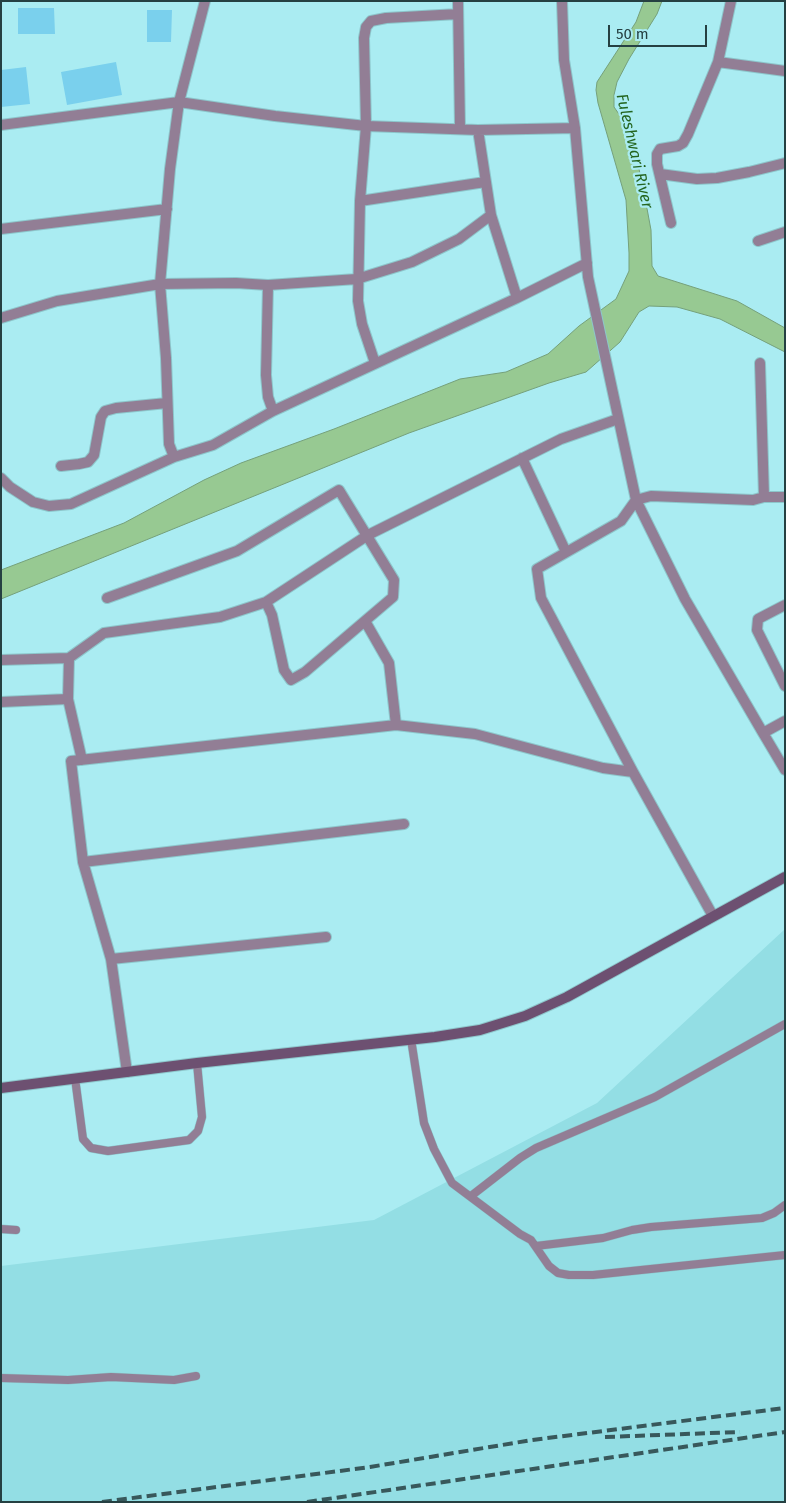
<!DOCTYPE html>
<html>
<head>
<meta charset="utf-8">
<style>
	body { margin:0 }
	#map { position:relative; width:786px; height:1503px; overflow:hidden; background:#aaecf2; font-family:"Fira Sans",sans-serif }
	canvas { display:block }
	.frame { position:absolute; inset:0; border:2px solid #254042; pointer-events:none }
	.scale { position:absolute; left:608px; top:25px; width:99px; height:22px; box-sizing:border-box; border:2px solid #254042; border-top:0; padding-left:6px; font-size:15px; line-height:18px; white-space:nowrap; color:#254042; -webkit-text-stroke:4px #aaecf2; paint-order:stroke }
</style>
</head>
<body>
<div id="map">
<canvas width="786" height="1503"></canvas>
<div class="frame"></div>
<div class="scale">50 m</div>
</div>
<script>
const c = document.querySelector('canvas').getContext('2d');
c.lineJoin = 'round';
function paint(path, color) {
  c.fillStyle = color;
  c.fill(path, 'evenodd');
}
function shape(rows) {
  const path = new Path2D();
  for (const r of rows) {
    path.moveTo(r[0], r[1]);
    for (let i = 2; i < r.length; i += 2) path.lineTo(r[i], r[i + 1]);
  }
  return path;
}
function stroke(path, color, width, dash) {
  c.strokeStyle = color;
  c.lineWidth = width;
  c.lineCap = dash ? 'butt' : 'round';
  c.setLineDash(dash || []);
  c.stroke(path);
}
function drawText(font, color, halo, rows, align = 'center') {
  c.font = font + ' "Fira Sans",sans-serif';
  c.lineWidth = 4.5;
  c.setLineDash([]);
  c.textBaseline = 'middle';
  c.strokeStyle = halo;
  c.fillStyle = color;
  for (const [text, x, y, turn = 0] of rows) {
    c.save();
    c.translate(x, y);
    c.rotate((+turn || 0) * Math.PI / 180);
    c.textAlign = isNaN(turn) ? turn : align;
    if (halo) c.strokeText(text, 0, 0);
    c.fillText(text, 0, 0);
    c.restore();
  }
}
paint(shape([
	[785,929,785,1502,1,1502,1,1266,374,1220,597,1103]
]), '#93dee4');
const water = shape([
	[644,1,662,1,657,14,629,59,617,82,614,95,614,107,621,117,635,151,643,187,651,230,652,266,658,276,737,301,785,328,785,352,720,319,677,307,649,306,639,312,620,342,586,372,549,383,409,433,1,599,1,570,124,523,204,480,241,463,334,429,460,379,506,372,548,354,579,326,616,299,629,271,629,253,626,200,598,103,596,90,597,82,636,22,644,1]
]);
paint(water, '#97c992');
stroke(water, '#75a07a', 1);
paint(shape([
	[18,8,54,8,55,34,18,34],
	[147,10,172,10,171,42,147,42],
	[116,62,122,95,67,105,61,72],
	[26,67,30,104,1,107,1,70]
]), '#7ad0ed');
const lane = shape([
	[411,1039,424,1123,434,1149,452,1183,520,1234,531,1240,549,1266,558,1273,569,1275,593,1275,785,1255],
	[75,1078,83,1139,91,1148,108,1151,189,1140,198,1131,202,1117,197,1063],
	[471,1196,520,1158,536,1148,655,1097,785,1024],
	[1,1229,16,1230],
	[536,1246,603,1238,632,1230,651,1227,762,1218,774,1213,785,1205],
	[1,1378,68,1380,111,1377,174,1380,196,1376]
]);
const street = shape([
	[458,1,460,129],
	[562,1,564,60,575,128,588,277,636,500,685,599,763,733],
	[718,62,785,71],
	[1,125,179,102,275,116,366,126,478,130,575,128],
	[478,130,491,215,517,298],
	[660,174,697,179,717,178,749,172,785,163],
	[360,201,485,182],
	[671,223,657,164,657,154,660,149,678,146,683,143,688,134,718,62,731,1],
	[1,229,167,209],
	[758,241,785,232],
	[268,285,266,375,268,397,273,411],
	[1,318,57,301,160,284,236,283,268,285,357,279,412,262,459,239,491,215],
	[375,363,362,324,358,301,360,201,366,126,364,38,366,27,371,21,386,18,458,14],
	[760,363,764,497],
	[174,457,169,444,166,358,160,284,170,169,179,102,205,1],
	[522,458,566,552],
	[61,466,79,464,88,462,94,455,101,417,105,411,116,408,167,403],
	[1,478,10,487,33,502,49,506,71,504,174,457,213,445,273,411,517,298,587,263],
	[107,598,237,551,339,490,394,580,393,597,305,672,291,680,284,670,272,615,266,602],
	[785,605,758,619,757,630,785,686],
	[365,621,389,663,396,725],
	[69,658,68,699,82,760],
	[1,660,69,658,104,633,220,617,266,602,368,535,561,439,618,419],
	[1,702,68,699],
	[785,721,763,733,785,770],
	[83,862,404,824],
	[713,916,633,772,541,598,537,569,621,521,636,500,651,496,753,500,764,497,785,497],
	[111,959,326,937],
	[127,1072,111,959,83,862,71,761,396,725,475,734,603,768,633,772]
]);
const secondary = shape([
	[1,1088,197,1063,435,1037,480,1030,525,1016,567,997,785,877]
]);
stroke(lane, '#8dc6cb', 9);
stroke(street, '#8dc6cb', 12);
stroke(secondary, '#8dc6cb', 12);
stroke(lane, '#927e95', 8);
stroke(street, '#927e95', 10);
stroke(secondary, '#6d5071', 10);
stroke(shape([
	[605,1437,740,1432],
	[102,1502,370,1467,532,1440,785,1408],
	[307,1502,785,1432]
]), '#38585b', 4, [10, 5]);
drawText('italic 16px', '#24651f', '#aaecf2', [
	["Fuleshwari River",634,151,77]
]);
</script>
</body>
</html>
